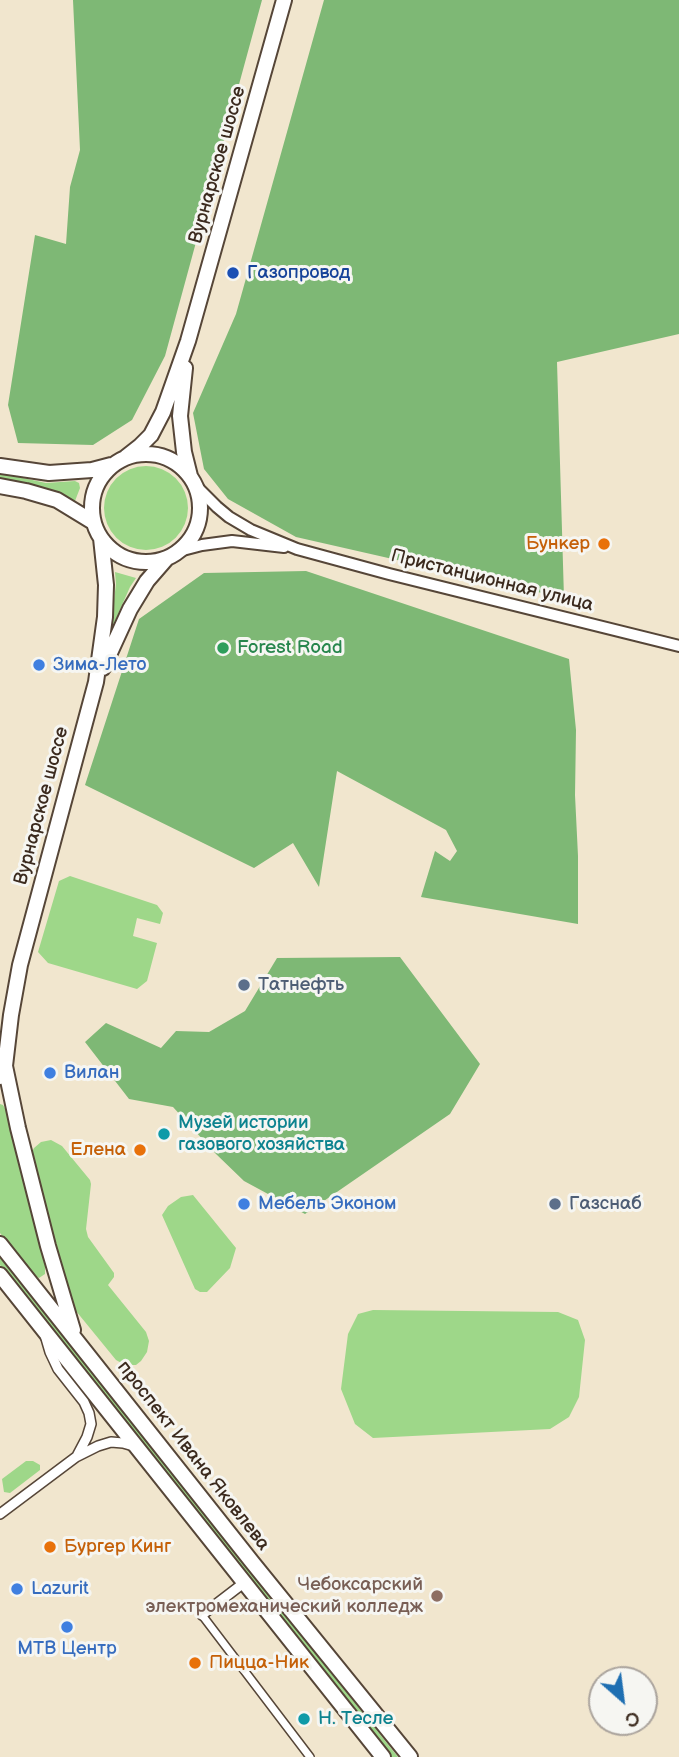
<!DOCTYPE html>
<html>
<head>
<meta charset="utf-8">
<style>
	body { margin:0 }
	#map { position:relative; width:679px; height:1757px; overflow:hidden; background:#f1e6ce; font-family:"Balsamiq Sans",sans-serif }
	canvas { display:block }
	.north { position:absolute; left:588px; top:1666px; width:70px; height:70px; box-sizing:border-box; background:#f6f6f2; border:2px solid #aba49d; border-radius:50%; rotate:152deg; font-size:19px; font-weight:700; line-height:28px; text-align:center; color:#3b2a1e }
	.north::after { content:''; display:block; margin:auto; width:24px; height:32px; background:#1f6fb2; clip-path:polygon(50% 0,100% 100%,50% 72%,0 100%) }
</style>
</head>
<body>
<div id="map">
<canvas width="679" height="1757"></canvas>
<div class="north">С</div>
</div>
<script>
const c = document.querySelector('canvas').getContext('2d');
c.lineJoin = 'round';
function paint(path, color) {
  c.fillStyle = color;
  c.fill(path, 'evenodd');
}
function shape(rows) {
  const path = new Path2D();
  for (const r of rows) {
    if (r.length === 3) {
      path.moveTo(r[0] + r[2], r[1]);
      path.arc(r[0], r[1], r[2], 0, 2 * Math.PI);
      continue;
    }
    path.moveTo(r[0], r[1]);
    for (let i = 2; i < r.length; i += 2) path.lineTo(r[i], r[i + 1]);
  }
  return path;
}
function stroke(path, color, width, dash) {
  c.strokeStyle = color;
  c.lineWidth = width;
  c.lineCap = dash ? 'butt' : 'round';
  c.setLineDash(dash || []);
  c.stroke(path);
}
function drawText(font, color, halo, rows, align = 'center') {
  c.font = font + ' "Balsamiq Sans",sans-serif';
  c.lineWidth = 6;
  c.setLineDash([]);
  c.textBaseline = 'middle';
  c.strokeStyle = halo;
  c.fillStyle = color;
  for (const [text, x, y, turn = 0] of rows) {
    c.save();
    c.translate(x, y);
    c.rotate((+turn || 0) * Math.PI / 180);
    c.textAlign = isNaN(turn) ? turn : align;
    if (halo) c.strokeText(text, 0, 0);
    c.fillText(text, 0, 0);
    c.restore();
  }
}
paint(shape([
	[146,508,42],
	[0,473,46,483,75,481,79,483,80,488,75,501,72,503,43,489,0,479],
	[115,572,136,578,130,587,110,632,116,584],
	[70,876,157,905,163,913,160,924,137,918,133,936,157,943,147,981,137,989,48,963,38,952,59,881],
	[0,1104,3,1105,7,1112,45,1266,45,1274,39,1278,30,1273,0,1233],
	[51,1140,62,1146,90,1180,91,1184,86,1229,88,1237,114,1273,114,1277,108,1285,146,1332,149,1341,147,1352,141,1361,136,1365,125,1365,116,1360,76,1311,72,1302,31,1154,34,1148,41,1142],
	[193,1195,236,1248,230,1268,207,1292,200,1292,195,1289,162,1215,168,1206,181,1197],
	[0,1258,398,1757,391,1757,0,1265],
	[373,1310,558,1312,578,1320,585,1340,579,1397,569,1417,550,1429,373,1438,355,1424,341,1389,348,1334,358,1314],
	[26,1461,33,1461,40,1465,40,1470,10,1493,4,1492,2,1479]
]), '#9ed789');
paint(shape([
	[73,0,262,0,165,356,132,420,93,445,18,443,8,405,35,235,66,244,70,187,80,150],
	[324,0,679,0,679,334,557,362,564,598,296,537,228,499,204,469,193,413,236,314],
	[306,571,569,659,576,730,575,795,578,856,578,924,421,897,435,851,450,861,457,851,446,830,337,771,319,887,293,843,254,868,85,785,139,619,204,573],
	[400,957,480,1064,450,1114,305,1214,244,1181,216,1154,173,1107,129,1099,85,1042,106,1023,161,1048,176,1031,209,1032,245,1011,277,958]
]), '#7eb875');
const pedestrian = shape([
	[202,1615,310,1757]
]);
const minor = shape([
	[45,1335,50,1352,58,1369,84,1402,89,1413,91,1424,87,1437,77,1456],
	[0,1514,76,1457,98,1446,111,1442,123,1443,137,1447],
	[202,1615,245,1582]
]);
const tertiary = shape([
	[194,484,217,507,229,517,251,530,297,549,389,574,679,646],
	[179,551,202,545,232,541,284,547]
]);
const primary = shape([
	[185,368,180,416,184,452,190,476],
	[146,508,54],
	[126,457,140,446,151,435,163,412,188,341,284,0],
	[0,466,49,473,92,470,111,465],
	[0,486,26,491,57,500,93,522],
	[103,668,130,609,147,581,167,558],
	[5,1066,18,1128,48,1246,73,1330],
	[0,1077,5,1066,11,1015,20,965,96,682,105,617,106,585,101,538],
	[0,1244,252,1562,410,1757],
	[0,1275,383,1757]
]);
stroke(pedestrian, '#564638', 10);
stroke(minor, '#564638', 12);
stroke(tertiary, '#564638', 14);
stroke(primary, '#564638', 18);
stroke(pedestrian, '#fff', 7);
stroke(minor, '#fff', 9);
stroke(tertiary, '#fff', 10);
stroke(primary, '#fff', 14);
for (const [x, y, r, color] of [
	[233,273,7,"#1a4fb4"],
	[604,544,7,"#e8710a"],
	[223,648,7,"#2e9e5b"],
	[39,665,7,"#3f7fe0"],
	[244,985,7,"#5c6f8a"],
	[50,1073,7,"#3f7fe0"],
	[164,1134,7,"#0f9aa8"],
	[140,1150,7,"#e8710a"],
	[244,1204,7,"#3f7fe0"],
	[555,1204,7,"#5c6f8a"],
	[50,1547,7,"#e8710a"],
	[17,1589,7,"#3f7fe0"],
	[437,1596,7,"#8d6e63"],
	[67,1627,7,"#3f7fe0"],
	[195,1663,7,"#e8710a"],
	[304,1719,7,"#0f9aa8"]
]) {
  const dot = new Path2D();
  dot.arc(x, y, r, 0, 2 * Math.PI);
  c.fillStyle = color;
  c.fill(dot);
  stroke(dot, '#f6f6f2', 2.5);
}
drawText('19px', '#3b2a1e', '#f6f6f2', [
	["Вурнарское шоссе",218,165,-74],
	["Пристанционная улица",492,581,14],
	["Вурнарское шоссе",42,806,-75],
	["проспект Ивана Яковлева",193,1456,52]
]);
drawText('19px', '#164399', '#f6f6f2', [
	["Газопровод",247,273]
], 'left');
drawText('19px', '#c56008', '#f6f6f2', [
	["Бункер",590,544],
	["Елена",126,1150],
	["Бургер Кинг",64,1547,"left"],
	["Пицца-Ник",209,1663,"left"]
], 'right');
drawText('19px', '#27864d', '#f6f6f2', [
	["Forest Road",237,648]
], 'left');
drawText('19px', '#366cbe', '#f6f6f2', [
	["Зима-Лето",53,665],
	["Вилан",64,1073],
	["Мебель Эконом",258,1204],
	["Lazurit",31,1589],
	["МТВ Центр",67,1649,"center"]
], 'left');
drawText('19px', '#4e5e75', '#f6f6f2', [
	["Татнефть",258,985],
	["Газснаб",569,1204]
], 'left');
drawText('19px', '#0d838f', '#f6f6f2', [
	["Музей истории",178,1123],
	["газового хозяйства",178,1145],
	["Н. Тесле",318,1719]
], 'left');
drawText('19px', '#785e54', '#f6f6f2', [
	["Чебоксарский",423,1585],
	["электромеханический колледж",423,1607]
], 'right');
</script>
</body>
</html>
